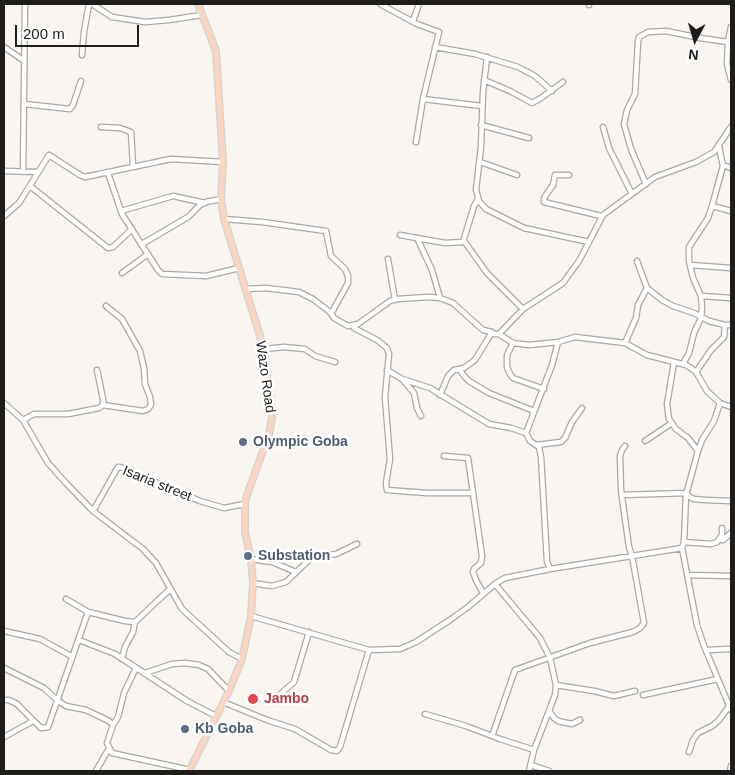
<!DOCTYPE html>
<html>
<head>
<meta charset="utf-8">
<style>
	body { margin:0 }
	#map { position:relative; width:735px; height:775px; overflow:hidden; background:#f9f5f0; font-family:Helvetica,sans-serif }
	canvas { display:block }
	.frame { position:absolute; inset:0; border:5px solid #1f1d1b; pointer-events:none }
	.north { position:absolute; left:670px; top:15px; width:50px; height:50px; -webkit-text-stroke:4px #fff; paint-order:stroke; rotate:186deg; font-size:14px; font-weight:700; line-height:20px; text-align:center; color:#1f1d1b }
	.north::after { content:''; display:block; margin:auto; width:18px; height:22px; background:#1f1d1b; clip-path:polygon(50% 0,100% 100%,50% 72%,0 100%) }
	.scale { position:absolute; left:15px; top:25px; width:124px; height:22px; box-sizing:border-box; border:2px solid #1f1d1b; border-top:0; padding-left:6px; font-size:15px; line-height:18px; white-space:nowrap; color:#1f1d1b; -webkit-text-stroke:4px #fff; paint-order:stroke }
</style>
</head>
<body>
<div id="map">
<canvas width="735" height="775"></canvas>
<div class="frame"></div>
<div class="north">N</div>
<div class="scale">200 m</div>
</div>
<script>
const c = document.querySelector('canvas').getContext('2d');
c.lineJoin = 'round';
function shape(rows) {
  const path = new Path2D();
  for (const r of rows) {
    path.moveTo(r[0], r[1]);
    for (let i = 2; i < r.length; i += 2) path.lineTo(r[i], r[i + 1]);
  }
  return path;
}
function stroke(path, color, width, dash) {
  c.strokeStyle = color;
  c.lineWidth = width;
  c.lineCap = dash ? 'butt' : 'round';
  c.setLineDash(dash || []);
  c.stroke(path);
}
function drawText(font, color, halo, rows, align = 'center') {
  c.font = font + ' Helvetica,sans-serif';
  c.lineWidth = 5;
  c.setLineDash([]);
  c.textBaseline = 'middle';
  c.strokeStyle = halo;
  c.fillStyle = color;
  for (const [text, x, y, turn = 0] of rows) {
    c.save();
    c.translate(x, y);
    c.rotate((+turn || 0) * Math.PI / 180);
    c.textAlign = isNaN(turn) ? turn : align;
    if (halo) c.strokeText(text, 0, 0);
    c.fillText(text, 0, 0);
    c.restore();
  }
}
const minor = shape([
	[92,4,112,17,145,22,169,20,202,15],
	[380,4,417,24,439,32,423,99,482,106],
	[589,5,589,4],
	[413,21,419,4],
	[731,27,728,42,727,64,731,80],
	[4,47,23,60],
	[435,47,475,54,518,67,535,76,552,91],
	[82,55,84,32,89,4],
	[487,57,483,92,481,147,476,190,479,201,486,209,524,228,589,242],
	[484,80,510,91,532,103,541,98,563,82],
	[24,104,70,109,73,105,81,81],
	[481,125,529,138],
	[101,127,120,128,131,132,133,166],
	[603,127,609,148,632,194],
	[416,142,423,99],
	[480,162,517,175],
	[723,165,731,168],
	[4,171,38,172],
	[23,172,25,4],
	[108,173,122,214,158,270,162,274,206,276,239,268],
	[569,175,555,175,553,185,544,198,544,202,601,216],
	[646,184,631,149,624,124,627,110,635,94,638,42,639,37,648,32,666,31,700,38,728,42],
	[30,186,108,248,113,247,132,229],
	[712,206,731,211],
	[121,211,173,196,205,203],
	[4,216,19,203,49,155,80,175,85,177,171,159,223,162],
	[224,219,262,222,326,231,331,256,345,269,348,276,348,283,331,314],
	[400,235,445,243,463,242,474,206,478,199],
	[417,238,432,270,440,298],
	[464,241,487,273,523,309],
	[142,244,188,217,200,205,206,202,221,199],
	[388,259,395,300],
	[637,261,647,288],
	[690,265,731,268],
	[122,273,148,254],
	[245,289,266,288,299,292,313,299,330,312,334,318,348,326,358,324,390,301,397,299,429,297,440,298,453,303,483,330,492,332,492,334,499,334,513,343,529,345,558,342,575,337,625,343,647,355,686,365,691,368,696,372,707,391,720,403,731,407],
	[701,296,731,298],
	[353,326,354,328,377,340,387,348,389,354,385,397,390,459,386,483,387,490,427,493,473,493,468,458,444,456],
	[499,334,523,309,563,283,579,261,603,215,655,177,696,162,714,152,731,127],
	[513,343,507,355,507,367,510,374,513,378,544,389],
	[625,343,636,318,638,305,647,288,662,300,673,306,694,313,709,321,725,325,731,325],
	[264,349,284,347,305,349,315,356,335,362],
	[674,362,667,404,669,419,676,429,688,438,698,451],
	[683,364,689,353,694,333,701,318,702,308,701,296,693,278,689,261,689,247,708,218,712,206,723,166,719,147],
	[459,369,464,376,469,381,489,393,534,411],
	[387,370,402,379,430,388,489,424,511,428,526,433,530,441,539,447,541,457,547,561,550,569],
	[696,372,711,350,724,337,725,325],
	[403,380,414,393,417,408,421,416],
	[440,395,448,376,454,370,464,368,475,360,492,332],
	[4,403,23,420,48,463,65,482,93,511,143,549,156,563,182,609,229,652,242,659],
	[720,403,714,421,702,440,698,451,686,495,684,542,682,548,697,625,704,646,731,710],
	[103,405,143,411,148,409,151,405,150,397,145,384,144,368,140,351,122,319,106,306],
	[23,420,34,414,68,414,99,408,103,405,103,399,97,370],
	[526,433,552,365,558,342],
	[645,441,672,423],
	[536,445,561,442,565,438,572,422,582,408],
	[473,493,482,556,481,563,474,569,473,572,476,580,483,593],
	[622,495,687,493],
	[686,495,694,499,706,500,731,501],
	[93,511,118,467,120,467,200,501,224,508,245,504],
	[719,539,723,540,731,533],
	[684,542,711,544,717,542,722,535,722,528],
	[251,559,272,562,296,572],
	[688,575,731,576],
	[253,583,272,586,286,582,311,558,336,554,357,544],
	[495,584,540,638,550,658,556,685,555,695,534,750,529,771],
	[66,599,88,612,125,621,135,622,170,589],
	[251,616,369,650,400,649,416,642,450,620,468,607,495,584,505,578,550,569,682,548],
	[4,631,40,639,71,656],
	[79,640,115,654,187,701,216,716],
	[707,650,731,649],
	[122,659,125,647,133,632,135,622],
	[4,668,44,688,57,700,66,706,86,710,109,721,113,725,107,743,112,753,190,770],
	[145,673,172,664,185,663,199,665,208,669,229,691],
	[556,685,594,691,614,696,635,691],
	[643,695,718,679],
	[275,699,294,682,309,632],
	[4,700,9,700,17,704,41,728,48,727,88,612],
	[223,702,267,720,295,729,331,750,337,751,340,747,369,650],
	[549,711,554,718,558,721,572,724,580,720],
	[425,714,466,726,500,739,534,750],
	[113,725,118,717,124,693,136,668],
	[492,736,515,670,590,643,633,632,640,628,644,623,632,556,629,547,621,490,620,456,622,450,625,446],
	[4,737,33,721],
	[689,752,693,740,698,733,712,726,719,720,730,705],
	[531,765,549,771],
	[96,771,108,750,109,750],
	[730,771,731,766]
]);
const major = shape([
	[189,771,229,691,242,659,251,616,253,583,251,559,245,532,245,504,247,495,269,434,272,418,264,349,224,219,221,199,223,162,216,51,198,4]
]);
stroke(minor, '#aca7a3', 7);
stroke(major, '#d2d2d1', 8);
stroke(minor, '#fff', 4.5);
stroke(major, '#fad6c2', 5.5);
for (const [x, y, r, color] of [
	[243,442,5,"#5c6f8a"],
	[248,556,5,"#5c6f8a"],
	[253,699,6,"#e0444e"],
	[185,729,5,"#5c6f8a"]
]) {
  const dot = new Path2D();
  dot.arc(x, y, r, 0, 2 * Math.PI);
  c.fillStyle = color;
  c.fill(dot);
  stroke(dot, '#fff', 2);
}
drawText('14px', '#1f1d1b', '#fff', [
	["Wazo Road",265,377,82],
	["Isaria street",157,484,22]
]);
drawText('bold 14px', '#4e5e75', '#fff', [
	["Olympic Goba",253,442],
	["Substation",258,556],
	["Kb Goba",195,729]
], 'left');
drawText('bold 14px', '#be3a42', '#fff', [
	["Jambo",264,699]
], 'left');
</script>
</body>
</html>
